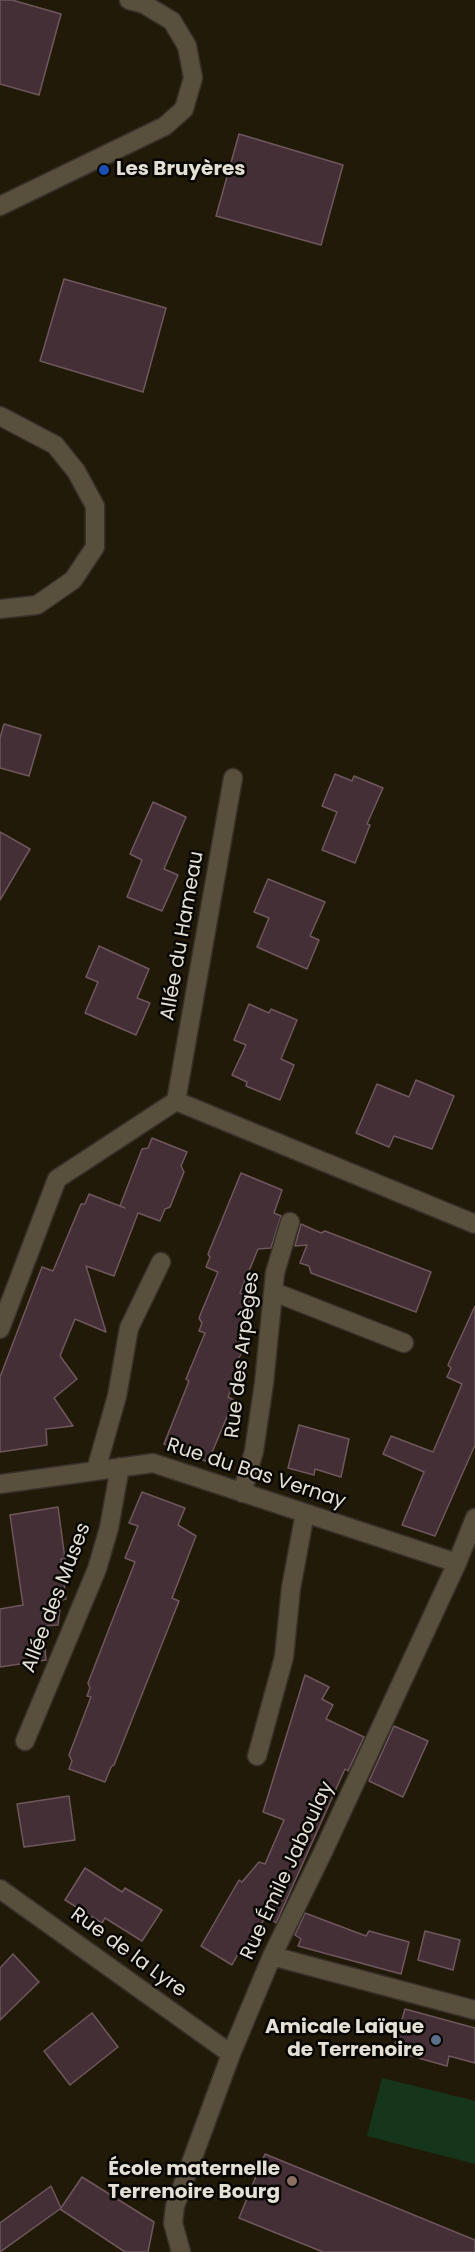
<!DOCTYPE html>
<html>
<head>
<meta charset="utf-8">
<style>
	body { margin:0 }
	canvas { display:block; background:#221a09 }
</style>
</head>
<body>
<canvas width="475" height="2252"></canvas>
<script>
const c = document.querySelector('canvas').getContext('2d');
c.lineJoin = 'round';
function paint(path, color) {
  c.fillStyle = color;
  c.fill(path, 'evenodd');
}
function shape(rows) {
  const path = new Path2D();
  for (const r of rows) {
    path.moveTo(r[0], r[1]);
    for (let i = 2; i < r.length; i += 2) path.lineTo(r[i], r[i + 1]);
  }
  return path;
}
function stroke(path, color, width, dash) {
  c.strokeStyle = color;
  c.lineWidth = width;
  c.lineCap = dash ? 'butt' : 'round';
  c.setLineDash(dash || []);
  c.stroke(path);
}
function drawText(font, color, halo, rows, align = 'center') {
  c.font = font + ' Poppins,sans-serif';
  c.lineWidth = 5;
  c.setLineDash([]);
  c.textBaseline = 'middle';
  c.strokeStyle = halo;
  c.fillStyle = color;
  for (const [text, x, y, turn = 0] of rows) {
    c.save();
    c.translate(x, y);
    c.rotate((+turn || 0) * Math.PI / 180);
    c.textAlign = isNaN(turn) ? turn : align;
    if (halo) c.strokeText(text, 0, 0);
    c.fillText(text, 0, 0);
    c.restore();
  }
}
paint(shape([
	[382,2078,475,2101,475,2164,367,2136]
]), '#15361b');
const building = shape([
	[0,0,12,0,61,14,39,95,0,84,0,0],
	[239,134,343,165,321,245,216,216,239,134],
	[64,279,166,308,143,392,40,361,64,279],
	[4,724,41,735,29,776,0,768,0,738,4,724],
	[335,774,352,781,354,776,383,788,367,824,370,825,355,863,322,850,337,812,322,806,335,774],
	[153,802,186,817,164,869,178,875,162,911,127,897,142,860,130,854,153,802],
	[0,832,30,849,0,900,0,832],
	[268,879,325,902,310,936,319,940,307,969,257,947,269,918,254,912,268,879],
	[99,946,149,969,137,998,150,1003,136,1035,85,1013,98,982,86,977,99,946],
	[249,1004,269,1013,271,1009,297,1020,281,1059,294,1065,280,1100,246,1086,247,1082,232,1075,246,1045,234,1040,249,1004],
	[416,1080,454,1096,432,1149,394,1136,389,1147,356,1133,377,1084,409,1097,416,1080],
	[152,1138,187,1152,181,1166,184,1172,170,1207,165,1209,160,1221,138,1213,114,1276,86,1266,106,1332,75,1319,60,1356,77,1379,54,1398,73,1426,46,1429,47,1445,0,1452,0,1377,42,1267,53,1271,81,1204,85,1204,89,1194,125,1208,120,1206,142,1149,148,1148,152,1138],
	[241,1173,282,1190,274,1213,281,1216,271,1248,258,1249,240,1293,251,1298,247,1306,250,1313,237,1348,243,1350,239,1358,242,1364,228,1397,234,1400,208,1462,164,1444,189,1381,186,1379,205,1333,199,1331,202,1323,199,1318,218,1272,206,1267,210,1257,208,1254,241,1173],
	[301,1224,321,1233,325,1231,431,1272,416,1312,311,1273,309,1266,300,1263,307,1245,295,1246,301,1224],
	[475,1306,475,1445,435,1536,402,1525,424,1472,383,1454,391,1436,433,1452,462,1384,447,1377,451,1368,448,1365,475,1306],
	[299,1425,349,1439,341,1477,315,1469,314,1475,288,1468,299,1425],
	[142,1492,185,1508,178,1525,196,1536,172,1598,179,1601,114,1765,111,1767,105,1782,69,1769,72,1761,69,1755,91,1697,87,1696,90,1688,88,1683,135,1562,125,1558,138,1526,129,1523,142,1492],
	[58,1507,65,1559,61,1559,66,1599,61,1600,58,1625,43,1626,46,1660,0,1667,0,1609,23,1605,10,1515,58,1507],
	[305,1675,329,1687,322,1699,333,1705,326,1719,364,1737,348,1771,345,1769,276,1923,266,1916,242,1956,238,1954,232,1965,201,1946,239,1880,242,1882,259,1862,265,1864,284,1820,263,1812,305,1675],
	[394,1726,428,1741,403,1797,369,1781,394,1726],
	[69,1796,75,1840,24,1847,17,1804,69,1796],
	[85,1868,122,1892,125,1888,162,1910,142,1941,105,1918,102,1923,65,1900,85,1868],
	[305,1913,366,1936,369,1931,409,1942,401,1974,298,1946,301,1939,295,1935,305,1913],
	[425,1931,460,1940,453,1970,418,1960,425,1931],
	[13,1954,39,1982,0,2020,0,1968,13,1954],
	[405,2009,475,2028,475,2063,449,2056,447,2066,393,2051,405,2009],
	[92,2013,118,2047,70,2085,44,2051,92,2013],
	[265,2154,475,2240,475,2252,323,2252,239,2218,265,2154],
	[82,2177,154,2222,148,2252,125,2252,60,2209,0,2252,0,2223,51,2186,61,2208,82,2177]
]);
paint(building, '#432f35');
stroke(building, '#6e575d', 1.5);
const minor = shape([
	[0,206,165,126,184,109,193,78,187,46,172,21,144,4,129,0],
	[0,416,55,445,76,471,95,506,95,547,73,580,37,605,0,609],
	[176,1101,233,778],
	[274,1292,404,1343],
	[0,1329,57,1179,176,1101,475,1224],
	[96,1470,117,1396,129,1328,161,1262],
	[0,1484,153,1463,457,1563],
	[242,1493,254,1451,264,1383,275,1273,290,1222],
	[25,1741,97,1569,109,1528,120,1467],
	[257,1756,284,1657,291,1588,305,1513],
	[0,1889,231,2054],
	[272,1956,475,2010],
	[181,2252,173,2223,175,2206,231,2054,272,1956,323,1852,457,1563,475,1518]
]);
stroke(minor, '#37312b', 21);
stroke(minor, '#584f3c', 18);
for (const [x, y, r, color] of [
	[104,170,6,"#1a4fb4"],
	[436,2040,6,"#5c6f8a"],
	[292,2181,6,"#8d6e63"]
]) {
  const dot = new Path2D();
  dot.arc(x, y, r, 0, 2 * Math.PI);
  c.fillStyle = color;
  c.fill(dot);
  stroke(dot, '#080602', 2);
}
drawText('bold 20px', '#e5e0d5', '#080602', [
	["Les Bruyères",116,170,"left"],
	["Amicale Laïque",424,2028],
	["de Terrenoire",424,2051],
	["École maternelle",280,2170],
	["Terrenoire Bourg",280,2193]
], 'right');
drawText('20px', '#e5e0d5', '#080602', [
	["Allée du Hameau",183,936,-80],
	["Rue des Arpèges",243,1355,-83],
	["Rue du Bas Vernay",256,1474,18],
	["Allée des Muses",57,1598,-69],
	["Rue Émile Jaboulay",288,1871,-65],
	["Rue de la Lyre",128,1953,36]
]);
</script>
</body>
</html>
